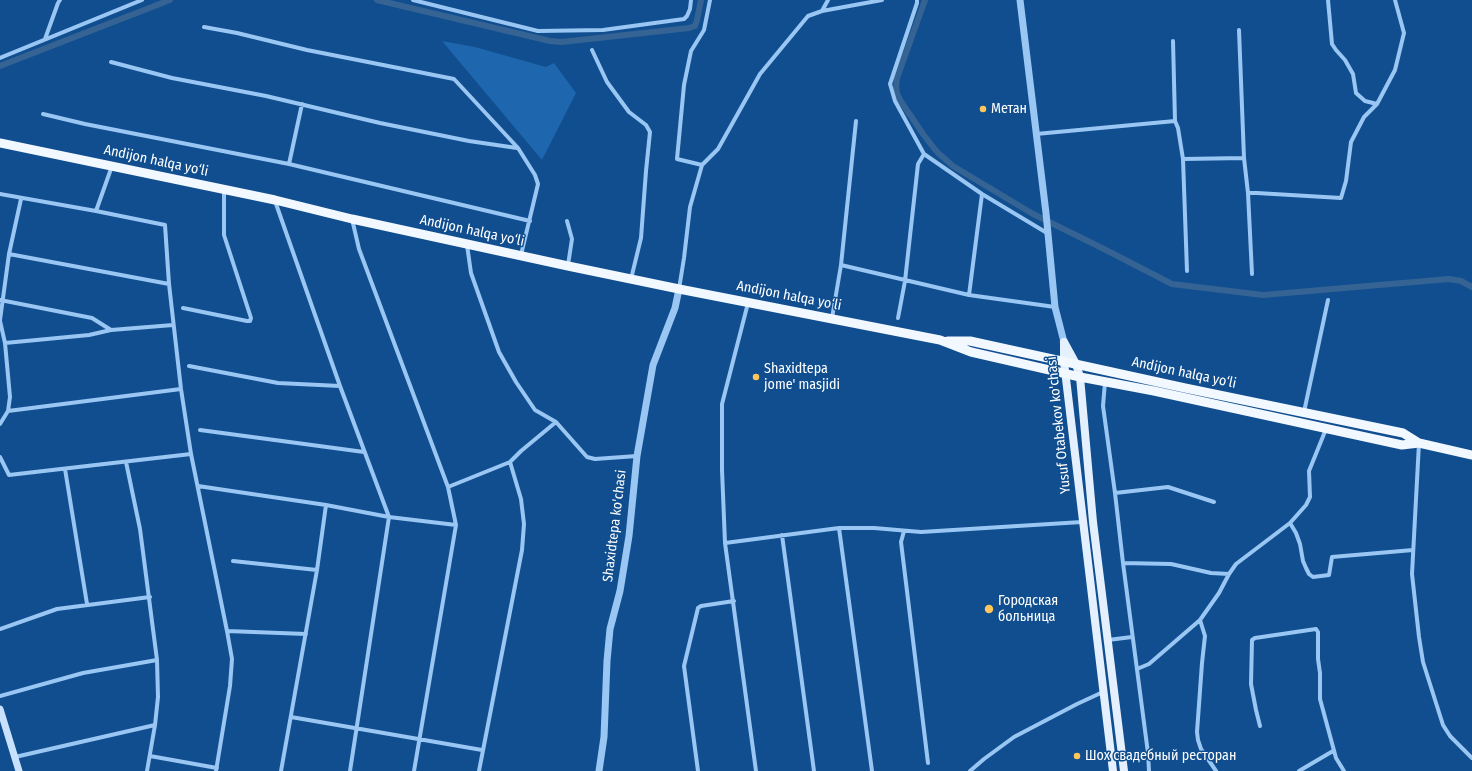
<!DOCTYPE html>
<html>
<head>
<meta charset="utf-8">
<style>
	body { margin:0 }
	canvas { display:block; background:#104e8f }
</style>
</head>
<body>
<canvas width="1472" height="771"></canvas>
<script>
const c = document.querySelector('canvas').getContext('2d');
c.lineJoin = 'round';
function paint(path, color) {
  c.fillStyle = color;
  c.fill(path, 'evenodd');
}
function shape(rows) {
  const path = new Path2D();
  for (const r of rows) {
    path.moveTo(r[0], r[1]);
    for (let i = 2; i < r.length; i += 2) path.lineTo(r[i], r[i + 1]);
  }
  return path;
}
function stroke(path, color, width, dash) {
  c.strokeStyle = color;
  c.lineWidth = width;
  c.lineCap = dash ? 'butt' : 'round';
  c.setLineDash(dash || []);
  c.stroke(path);
}
function drawText(font, color, halo, rows, align = 'center') {
  c.font = font + ' "Fira Sans Condensed",sans-serif';
  c.lineWidth = 3;
  c.setLineDash([]);
  c.textBaseline = 'middle';
  c.strokeStyle = halo;
  c.fillStyle = color;
  for (const [text, x, y, turn = 0] of rows) {
    c.save();
    c.translate(x, y);
    c.rotate((+turn || 0) * Math.PI / 180);
    c.textAlign = isNaN(turn) ? turn : align;
    if (halo) c.strokeText(text, 0, 0);
    c.fillText(text, 0, 0);
    c.restore();
  }
}
paint(shape([
	[442,41,475,47,546,67,554,63,576,93,542,160]
]), '#1e66ad');
stroke(shape([
	[377,0,550,41,562,42,689,28,695,26,697,20,701,0],
	[925,0,897,78,896,87,897,93,900,100,923,134,937,152,953,166,1033,214,1102,248,1172,284,1263,295,1449,279,1461,281,1472,287],
	[0,66,170,0]
]), '#356393', 6);
stroke(shape([
	[413,0,538,31,603,30,684,19,687,16,690,9,691,0],
	[917,0,917,3,890,84,895,101,924,154,982,194,1047,233],
	[1328,0,1332,44,1336,50,1345,60,1353,74,1356,93,1365,101,1377,104],
	[822,11,828,0],
	[204,27,237,33,307,50,454,79,518,148,535,175,538,184,521,255],
	[1239,30,1244,158],
	[45,39,58,3,60,0],
	[1173,41,1175,121],
	[592,50,607,82,629,112,646,125,650,132,646,171,641,238,631,279],
	[0,58,142,0],
	[111,62,172,78,266,96,380,123,469,141,517,148],
	[43,114,85,124,289,164,530,221],
	[1036,134,1175,121,1178,128,1183,159,1244,158,1248,193,1257,193,1341,198,1346,181,1351,142,1364,117,1377,104,1395,70,1404,33,1395,0],
	[1183,159,1187,271],
	[289,164,302,104],
	[702,165,677,159,684,85,691,51,704,30,710,0],
	[1248,193,1252,274],
	[0,194,96,211,112,166],
	[275,201,340,386,389,517,350,771],
	[96,211,165,225,169,284,181,389,191,454,227,631,232,659,230,686,216,771],
	[352,219,359,249,448,487,456,525,414,771],
	[567,221,572,239,568,265],
	[467,245,471,273,499,352,516,382,535,410,556,422,587,457,595,459,637,456],
	[9,254,169,284],
	[841,265,856,121],
	[679,289,684,258,690,207,702,165,718,149,760,74,808,16,822,11,882,0],
	[969,295,982,194],
	[0,300,92,318,111,330,89,335,5,343],
	[748,303,722,404,722,470,725,543,756,771],
	[183,308,247,321,250,321,251,318,224,235,224,190],
	[832,318,841,265,969,295,1055,307],
	[898,318,905,281,918,164,924,154],
	[0,320,9,254,21,199],
	[0,321,5,343,10,397,8,411,0,424],
	[111,330,173,325],
	[189,366,278,383,340,386],
	[1105,382,1103,406,1115,493,1123,563,1148,753,1149,771],
	[8,411,181,389],
	[1304,412,1328,300],
	[200,430,364,452],
	[1419,443,1412,574,1419,637,1423,662,1443,725,1450,736,1472,758],
	[0,457,9,475,191,454],
	[510,462,521,451,556,422],
	[65,469,87,604],
	[198,486,326,505,389,517,456,525],
	[448,487,510,462,521,499,524,524,522,550,479,771],
	[1115,493,1168,487,1214,502],
	[1290,523,1296,533,1300,544,1303,561,1306,568,1309,574,1313,577,1329,575,1332,557,1413,550],
	[839,528,872,771],
	[904,531,901,542,928,763],
	[782,535,814,771],
	[725,543,839,528,874,528,921,532,1082,522],
	[233,561,317,570],
	[1123,563,1171,564,1211,573,1229,574],
	[1200,620,1205,636,1202,663,1197,732,1198,740,1201,749,1216,771],
	[0,629,57,609,150,597],
	[227,631,306,634],
	[1108,640,1132,637],
	[1137,669,1149,664,1200,620,1219,593,1229,574,1236,564,1290,523,1306,505,1310,497,1309,471,1326,429],
	[0,696,83,673,157,660,140,529,126,462],
	[291,717,482,750],
	[1260,726,1256,710,1251,684,1252,640,1255,638,1316,629,1318,632,1318,659,1320,673,1320,699,1336,758,1344,771],
	[150,756,217,768],
	[1122,756,1148,753],
	[15,757,155,725],
	[147,771,155,725,158,697,157,660],
	[281,771,317,570,326,505],
	[698,771,684,666,698,608,701,606,734,601],
	[970,771,984,759,1014,737,1077,704,1103,692],
	[1299,771,1333,751]
]), '#99c6f3', 4);
stroke(shape([
	[1020,0,1046,213,1055,307,1064,342],
	[599,771,604,737,607,661,610,629,620,591,629,536,637,456,653,365,675,308,679,289]
]), '#99c6f3', 7);
stroke(shape([
	[0,709,19,771]
]), '#c8e2fd', 7);
stroke(shape([
	[1064,342,1076,364,1080,377,1093,522,1124,771],
	[1064,342,1064,362,1113,771]
]), '#e5f0ff', 8);
stroke(shape([
	[0,143,275,200,352,219,568,266,679,289,940,340,971,352,1080,377,1154,391,1402,445,1419,443],
	[948,341,970,341,1185,388,1403,433,1419,443,1472,455]
]), '#f2f8ff', 9);
for (const [x, y, r, color] of [
	[983,109,4,"#ffc75b"],
	[756,377,4,"#ffc75b"],
	[989,609,5,"#ffc75b"],
	[1077,756,4,"#ffc75b"]
]) {
  const dot = new Path2D();
  dot.arc(x, y, r, 0, 2 * Math.PI);
  c.fillStyle = color;
  c.fill(dot);
  stroke(dot, '#104e8f', 1.5);
}
drawText('14px', '#fff', '#104e8f', [
	["Метан",991,109],
	["Shaxidtepa",764,369],
	["jome' masjidi",764,385],
	["Городская",998,601],
	["больница",998,617],
	["Шох свадебный ресторан",1085,756]
], 'left');
drawText('14px', '#fff', '#104e8f', [
	["Andijon halqa yo‘li",156,161,12],
	["Andijon halqa yo‘li",472,231,12],
	["Andijon halqa yo‘li",789,296,11],
	["Andijon halqa yo‘li",1184,373,12],
	["Yusuf Otabekov ko'chasi",1059,425,-96],
	["Shaxidtepa ko'chasi",615,526,-83]
]);
</script>
</body>
</html>
